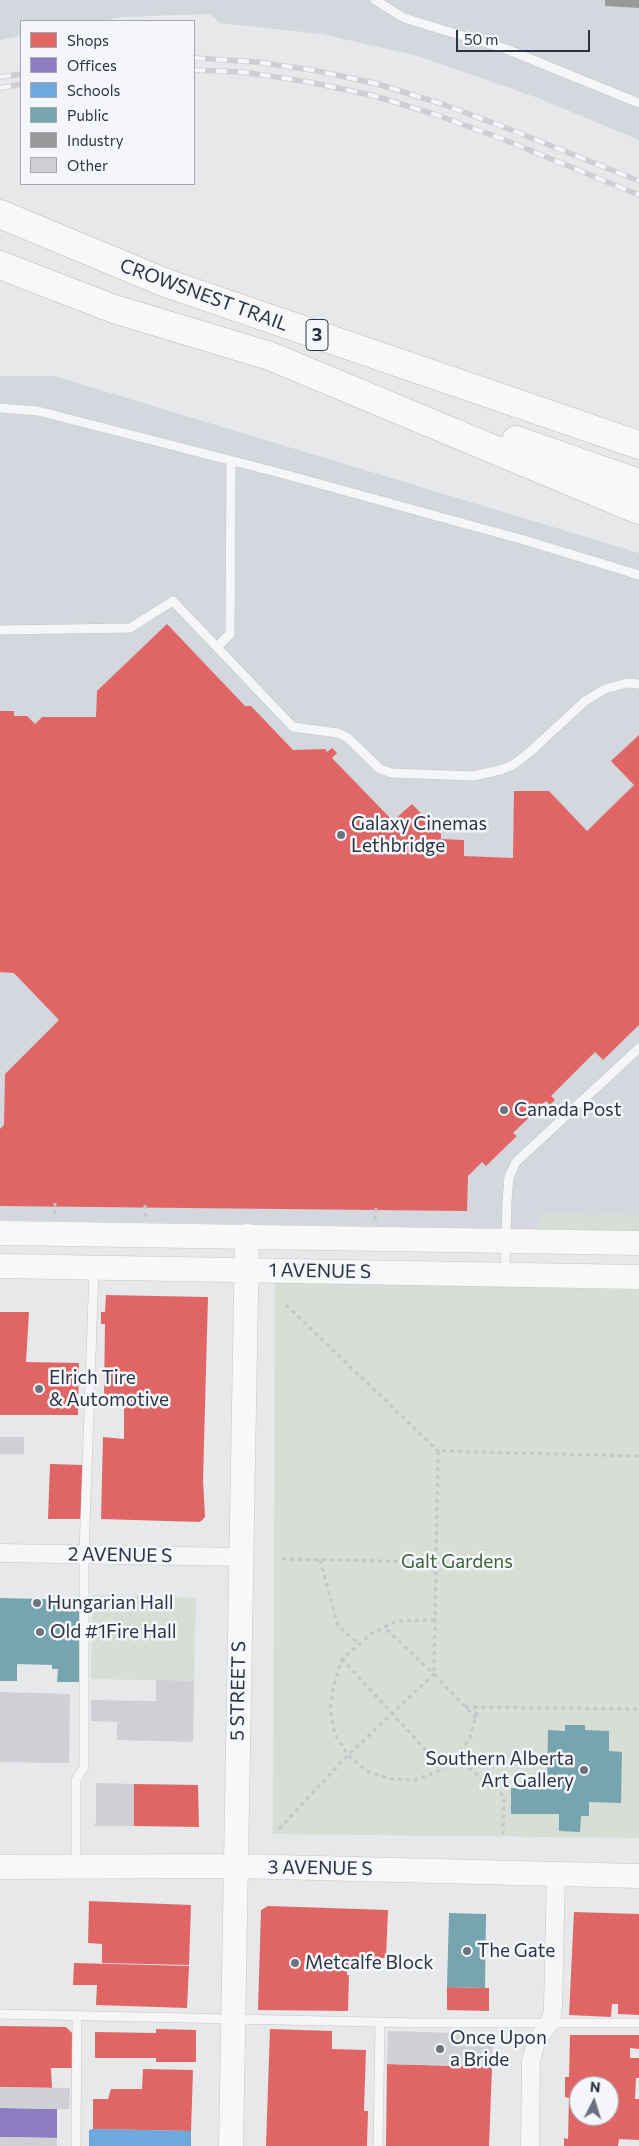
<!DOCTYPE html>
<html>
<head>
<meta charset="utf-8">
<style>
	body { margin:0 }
	#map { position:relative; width:639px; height:2146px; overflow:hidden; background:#e6e8ea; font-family:Commissioner,sans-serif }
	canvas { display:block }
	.legend { position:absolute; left:20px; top:20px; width:175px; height:165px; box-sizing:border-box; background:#f4f6f9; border:1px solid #a4a8b1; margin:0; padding:6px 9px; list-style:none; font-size:15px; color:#2b3445 }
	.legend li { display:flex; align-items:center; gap:10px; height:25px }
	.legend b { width:25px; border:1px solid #a4a8b1 }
	.north { position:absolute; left:569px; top:2076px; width:50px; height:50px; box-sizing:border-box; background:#f4f6f9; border:1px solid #a4a8b1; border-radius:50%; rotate:5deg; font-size:14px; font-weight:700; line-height:20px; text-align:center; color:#2b3445 }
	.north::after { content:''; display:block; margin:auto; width:18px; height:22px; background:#6c737f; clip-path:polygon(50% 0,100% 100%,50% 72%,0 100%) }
	.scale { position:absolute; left:456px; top:30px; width:134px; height:22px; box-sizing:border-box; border:2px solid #2b3445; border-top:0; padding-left:6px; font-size:15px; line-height:18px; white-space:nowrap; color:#2b3445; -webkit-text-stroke:4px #f4f6f9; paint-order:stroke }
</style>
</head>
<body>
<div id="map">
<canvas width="639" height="2146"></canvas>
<ul class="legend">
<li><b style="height:14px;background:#e06666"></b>Shops</li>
<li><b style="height:14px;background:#8e7cc3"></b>Offices</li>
<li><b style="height:14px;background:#6fa8dc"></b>Schools</li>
<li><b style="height:14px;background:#76a5af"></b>Public</li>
<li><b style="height:14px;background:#999"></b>Industry</li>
<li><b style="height:14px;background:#ced0d3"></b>Other</li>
</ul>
<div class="north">N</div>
<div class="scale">50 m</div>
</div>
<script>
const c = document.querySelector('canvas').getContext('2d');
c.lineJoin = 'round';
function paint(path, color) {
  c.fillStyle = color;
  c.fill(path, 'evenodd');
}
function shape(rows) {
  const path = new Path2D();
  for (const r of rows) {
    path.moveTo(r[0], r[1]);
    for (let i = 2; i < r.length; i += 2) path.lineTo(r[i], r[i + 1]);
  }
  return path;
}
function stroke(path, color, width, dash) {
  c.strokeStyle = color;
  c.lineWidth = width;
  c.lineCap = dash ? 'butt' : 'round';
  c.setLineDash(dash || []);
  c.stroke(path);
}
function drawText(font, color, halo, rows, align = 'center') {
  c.font = font + ' Commissioner,sans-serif';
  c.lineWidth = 5;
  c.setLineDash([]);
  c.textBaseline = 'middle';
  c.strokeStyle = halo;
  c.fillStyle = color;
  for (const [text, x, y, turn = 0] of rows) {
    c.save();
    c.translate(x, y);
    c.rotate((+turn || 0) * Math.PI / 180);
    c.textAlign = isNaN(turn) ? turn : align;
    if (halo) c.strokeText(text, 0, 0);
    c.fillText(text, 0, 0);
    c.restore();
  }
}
paint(shape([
	[0,0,639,0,639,140,538,98,418,56,322,34,220,23,209,14,122,17,101,21,21,21,21,36,0,40],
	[0,376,54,376,639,553,639,1216,542,1214,537,1229,0,1220]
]), '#d4d7dd');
paint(shape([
	[542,1214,639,1216,639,1232,537,1229],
	[275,1281,639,1290,639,1838,273,1834],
	[93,1595,196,1598,194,1681,91,1679]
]), '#d6ded6');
paint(shape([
	[167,624,245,706,251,706,293,750,325,749,327,752,332,748,337,753,332,758,393,821,412,804,441,834,441,839,464,840,464,856,513,858,514,791,549,791,587,831,634,785,611,761,639,735,639,1025,603,1060,595,1052,551,1096,555,1100,550,1105,546,1101,513,1133,517,1136,486,1166,482,1162,468,1176,467,1211,0,1206,0,1129,4,1125,5,1074,59,1020,14,973,0,972,0,711,14,711,14,716,27,716,35,724,42,717,96,717,97,691],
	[106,1295,208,1297,203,1480,205,1517,200,1522,101,1519,103,1437,124,1439,124,1398,104,1397,105,1324,101,1324,101,1312,105,1312],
	[0,1312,29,1312,26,1362,79,1363,78,1415,0,1415],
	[50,1464,83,1465,81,1519,48,1519],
	[134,1784,198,1785,199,1827,134,1826],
	[89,1901,191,1905,189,1965,102,1963,102,1944,88,1943],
	[268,1906,388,1910,386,1958,354,1958,354,1965,347,1965,347,1975,349,1975,348,2011,258,2010,261,1910],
	[574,1912,639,1914,639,2015,618,2014,618,2004,612,2004,611,2017,569,2015],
	[74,1963,189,1966,187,2008,96,2005,97,1985,73,1985],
	[447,1987,489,1988,489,2011,447,2010],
	[0,2026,66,2027,72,2033,72,2068,51,2068,52,2088,0,2087],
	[156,2029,196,2030,196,2062,156,2062,156,2058,95,2058,95,2032,156,2033],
	[270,2029,332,2031,332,2049,366,2050,364,2111,368,2111,367,2146,266,2146],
	[570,2035,639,2035,639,2049,630,2048,630,2058,639,2058,639,2078,636,2078,635,2099,639,2099,639,2140,619,2139,618,2146,564,2146,564,2138,568,2139,569,2098,565,2097,565,2077,569,2077],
	[579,2086,609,2086,609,2116,579,2116],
	[387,2064,492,2067,489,2146,386,2146],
	[143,2069,193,2070,191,2131,93,2129,93,2099,108,2099,111,2089,142,2089]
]), '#e06666');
paint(shape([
	[0,2108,57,2109,57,2138,0,2137]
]), '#8e7cc3');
paint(shape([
	[93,2129,191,2131,191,2146,89,2146,89,2130]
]), '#6fa8dc');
paint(shape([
	[0,1598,80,1600,79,1682,57,1682,58,1669,52,1669,52,1665,17,1664,17,1681,0,1681],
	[565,1725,585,1725,585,1730,609,1731,609,1751,622,1752,621,1803,589,1802,589,1816,581,1816,580,1832,559,1831,559,1814,511,1814,511,1788,547,1788,548,1730,565,1731],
	[449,1913,486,1914,485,1988,447,1987]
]), '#76a5af');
paint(shape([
	[605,0,639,0,639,8,605,6]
]), '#999');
paint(shape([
	[0,1437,24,1437,24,1454,0,1454],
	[156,1680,194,1681,193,1742,117,1740,117,1722,91,1721,91,1700,156,1701],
	[0,1692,70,1694,69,1763,0,1762],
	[96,1783,134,1784,134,1826,94,1826,96,1822],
	[388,2031,493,2034,492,2067,387,2064],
	[0,2087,70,2088,69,2109,0,2108],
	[0,2137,57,2138,57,2146,0,2146]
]), '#ced0d3');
const lane = shape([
	[375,0,404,18,506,49,639,103],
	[0,408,38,411,280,473,524,540,639,575],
	[0,630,130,628,173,601,293,727,338,733,348,738,380,769,392,773,473,776,500,770,513,765,531,751,585,701,605,689,627,683,639,684],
	[217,647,230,634,231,461],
	[505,1274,507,1201,509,1177,516,1162,639,1048],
	[76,1865,76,1780,84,1767,84,1554,94,1268],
	[0,2014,420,2023,639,2023],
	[76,2146,77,2016],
	[378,2146,380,2022]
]);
const street = shape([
	[0,1553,241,1557],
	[530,2146,531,2061,536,2042,551,2021,553,2007,556,1874]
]);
const secondary = shape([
	[0,1233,639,1243],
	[0,1266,639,1277],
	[0,1867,235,1866,639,1876],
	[231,2146,247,1236]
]);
const highway = shape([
	[0,214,166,283,639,445],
	[0,265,114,309,270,356,639,510],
	[516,440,639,483]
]);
stroke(lane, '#c4c6c8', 10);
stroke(street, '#c4c6c8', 19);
stroke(secondary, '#c4c6c8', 25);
stroke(highway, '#b8bbbf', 29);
stroke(shape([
	[55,1214,55,1203],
	[145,1217,145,1205],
	[375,1220,376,1208],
	[286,1305,438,1451],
	[282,1559,436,1562],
	[320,1560,338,1626,358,1643],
	[435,1620,397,1621,372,1633,342,1659,334,1684,330,1709,335,1734,348,1755,367,1771,390,1779,414,1780,437,1772,456,1758,470,1738,478,1707],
	[342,1659,443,1769],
	[465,1707,639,1709],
	[476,1718,434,1674,438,1451,639,1456],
	[456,1758,504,1796,503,1834],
	[279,1829,348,1755,434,1674,384,1627]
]), '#c5c6ca', 3, [4, 4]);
stroke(lane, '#f5f6f7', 9);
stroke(street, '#f5f6f7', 18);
stroke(secondary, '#f8f8f8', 24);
stroke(highway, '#f8f8f8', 28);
const rail = shape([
	[194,58,257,62,312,70,374,83,442,104,509,129,639,181],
	[194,70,243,72,309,82,371,95,437,115,505,140,639,195],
	[0,77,21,74],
	[0,88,21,84]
]);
stroke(rail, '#cecfd2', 5.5);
stroke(rail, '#f4f6f9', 4, [11]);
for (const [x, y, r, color] of [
	[341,835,5,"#6c737f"],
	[504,1110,5,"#6c737f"],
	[39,1389,5,"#6c737f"],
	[37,1603,5,"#6c737f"],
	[40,1632,5,"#6c737f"],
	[584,1770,5,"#6c737f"],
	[467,1951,5,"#6c737f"],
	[295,1963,5,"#6c737f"],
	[440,2049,5,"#6c737f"]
]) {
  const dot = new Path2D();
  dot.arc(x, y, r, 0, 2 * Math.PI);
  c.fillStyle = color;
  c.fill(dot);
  stroke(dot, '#f4f6f9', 2);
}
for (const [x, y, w] of [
	[317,335,22]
]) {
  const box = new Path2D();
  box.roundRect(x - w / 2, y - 15.5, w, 31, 4);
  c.fillStyle = '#f4f6f9';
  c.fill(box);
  stroke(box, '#2b3445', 1);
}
drawText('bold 18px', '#2b3445', null, [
	["3",317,335]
]);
drawText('19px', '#2b3445', '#f4f6f9', [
	["CROWSNEST TRAIL",204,295,20],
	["1 AVENUE S",320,1271,1],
	["2 AVENUE S",120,1555,1],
	["5 STREET S",238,1691,-89],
	["3 AVENUE S",320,1868,1]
]);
drawText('19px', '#2b3445', '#f4f6f9', [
	["Galaxy Cinemas",351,824],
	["Lethbridge",351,846],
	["Canada Post",514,1110],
	["Elrich Tire",49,1378],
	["& Automotive",49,1400],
	["Hungarian Hall",47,1603],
	["Old #1Fire Hall",50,1632],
	["Southern Alberta",574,1759,"right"],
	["Art Gallery",574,1781,"right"],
	["The Gate",477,1951],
	["Metcalfe Block",305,1963],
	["Once Upon",450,2038],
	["a Bride",450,2060]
], 'left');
drawText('19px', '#3f6138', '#f4f6f9', [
	["Galt Gardens",457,1562]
]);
</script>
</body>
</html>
